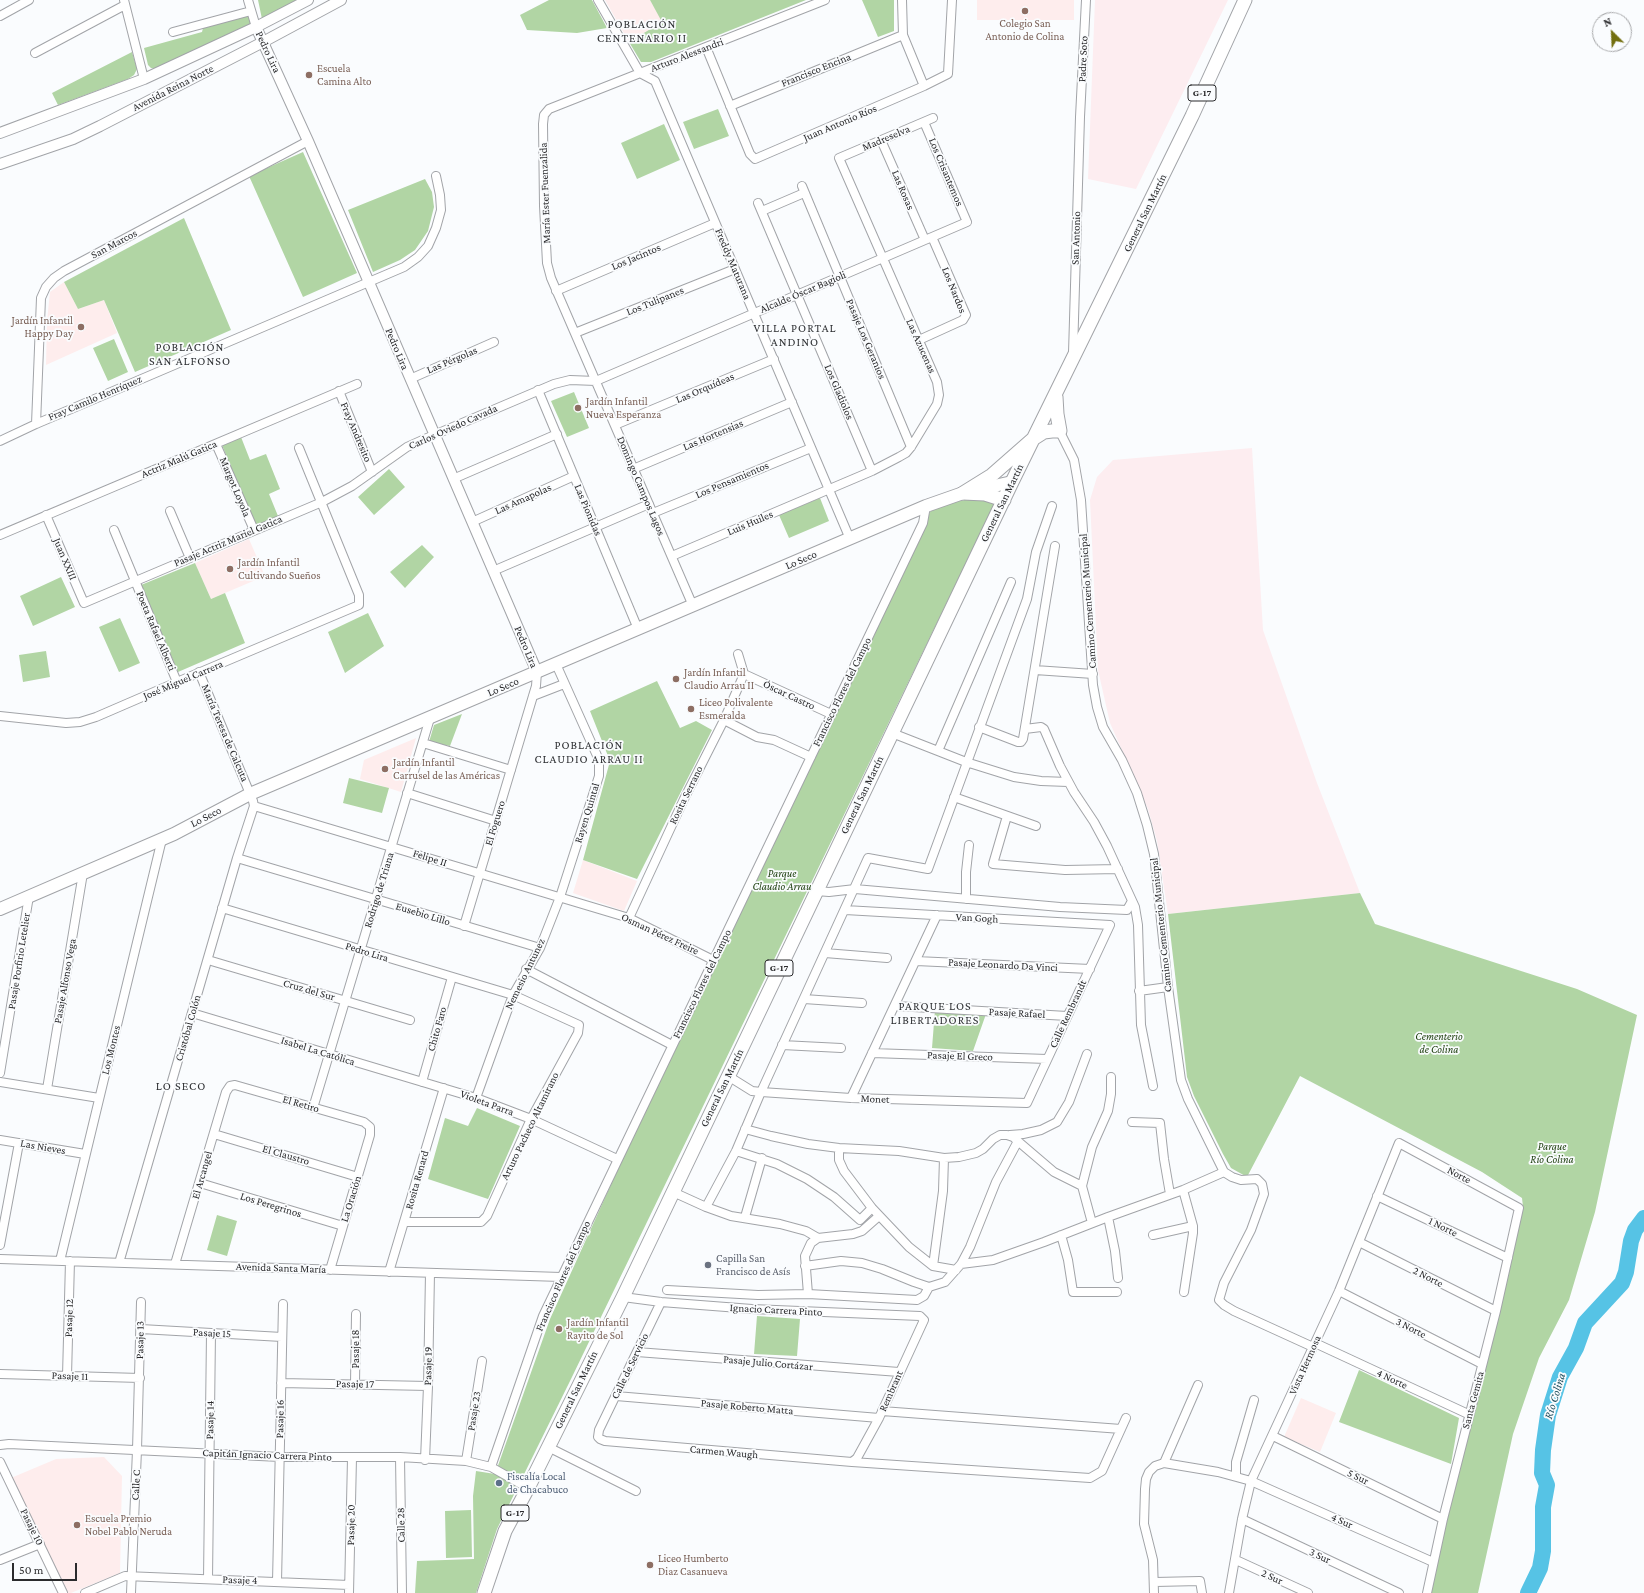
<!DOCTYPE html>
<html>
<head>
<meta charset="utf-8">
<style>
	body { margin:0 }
	#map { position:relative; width:1644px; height:1593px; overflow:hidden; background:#fafcfe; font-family:"Crimson Pro",serif }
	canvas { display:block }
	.north { position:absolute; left:1592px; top:12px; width:40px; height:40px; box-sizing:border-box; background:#fafcfe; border:1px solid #a7a8aa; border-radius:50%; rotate:336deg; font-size:11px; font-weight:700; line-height:16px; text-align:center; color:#2b2b2d }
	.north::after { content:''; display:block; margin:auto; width:14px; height:18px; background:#736f0f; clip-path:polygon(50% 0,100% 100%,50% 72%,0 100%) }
	.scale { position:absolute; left:12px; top:1563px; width:65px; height:18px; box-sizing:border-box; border:2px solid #2b2b2d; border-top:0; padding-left:5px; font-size:12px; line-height:14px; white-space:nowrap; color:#2b2b2d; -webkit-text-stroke:3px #fafcfe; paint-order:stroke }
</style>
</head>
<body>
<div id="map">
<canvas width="1644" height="1593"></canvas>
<div class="north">N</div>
<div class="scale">50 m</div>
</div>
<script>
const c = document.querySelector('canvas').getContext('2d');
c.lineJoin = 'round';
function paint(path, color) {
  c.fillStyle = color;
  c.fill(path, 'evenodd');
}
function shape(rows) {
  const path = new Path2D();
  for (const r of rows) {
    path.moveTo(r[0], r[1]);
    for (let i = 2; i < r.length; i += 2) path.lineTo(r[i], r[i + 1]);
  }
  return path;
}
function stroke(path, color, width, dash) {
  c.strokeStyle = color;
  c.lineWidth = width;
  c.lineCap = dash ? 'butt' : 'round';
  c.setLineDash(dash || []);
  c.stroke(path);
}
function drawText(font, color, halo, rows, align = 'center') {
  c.font = font + ' "Crimson Pro",serif';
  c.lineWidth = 3.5;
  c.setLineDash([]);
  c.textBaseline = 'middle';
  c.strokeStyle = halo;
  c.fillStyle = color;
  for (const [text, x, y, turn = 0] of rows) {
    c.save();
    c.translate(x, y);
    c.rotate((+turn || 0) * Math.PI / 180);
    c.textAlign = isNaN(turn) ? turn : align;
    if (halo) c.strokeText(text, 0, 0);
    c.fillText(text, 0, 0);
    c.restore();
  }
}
paint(shape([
	[1095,0,1228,0,1136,189,1088,179],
	[1252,448,1263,630,1317,783,1360,893,1168,914,1157,841,1148,809,1110,723,1098,670,1090,500,1097,477,1113,460]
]), '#fdedf0');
paint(shape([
	[605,0,650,0,663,22,629,42],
	[977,0,1074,0,1074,20,977,20],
	[64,282,78,309,104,300,117,333,46,365,47,321,50,292],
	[249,539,265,576,211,599,195,563],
	[416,738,401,792,360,779,364,760],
	[583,860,637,881,624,911,573,893],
	[1301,1398,1336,1413,1320,1452,1284,1437],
	[104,1457,122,1476,120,1573,71,1593,62,1593,11,1478,56,1459]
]), '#feeded');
paint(shape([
	[258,0,297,0,262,19],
	[549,0,592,0,607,28,577,33,527,30,520,15],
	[650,0,806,0,651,62,641,62,629,42,662,22],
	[862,0,894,0,894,31,878,37],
	[250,14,250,25,155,69,151,68,148,65,144,48,202,32,203,28],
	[132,52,137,69,134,75,128,79,58,105,52,93],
	[718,109,729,136,694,149,683,122],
	[664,124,680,160,637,179,621,143],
	[303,152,357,273,303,297,249,176],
	[425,179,432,192,434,207,428,231,415,250,400,260,373,272,348,210],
	[184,218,231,330,135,372,104,300,78,309,64,282],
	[114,339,128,372,108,381,93,348],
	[574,392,589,428,567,437,551,401],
	[241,437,250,460,266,454,280,489,269,494,278,516,255,526,222,445],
	[389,469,405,487,374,515,358,497],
	[820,498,829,521,789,538,779,515],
	[974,498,994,500,994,505,571,1379,497,1529,476,1593,415,1593,417,1561,474,1559,473,1496,476,1471,495,1474,550,1319,707,973,930,512,936,506],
	[422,545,434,557,405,588,390,572],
	[195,563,211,599,225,593,245,643,178,672,141,585],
	[61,577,75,607,33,626,20,596],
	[368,613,384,646,345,673,328,632],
	[120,618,140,663,119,672,99,627],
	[46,651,50,677,23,682,19,655],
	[657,681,680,728,696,721,712,730,637,879,583,860,610,761,590,711],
	[462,714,450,746,429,742,434,725],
	[349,778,389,788,382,813,343,803],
	[1360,893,1375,924,1577,989,1637,1015,1595,1212,1569,1300,1539,1358,1513,1434,1478,1593,1430,1593,1458,1466,1523,1207,1522,1198,1482,1172,1300,1076,1247,1177,1231,1168,1223,1154,1194,1096,1187,1077,1168,914],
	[935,1010,986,1014,973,1051,932,1048],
	[477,1108,520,1126,488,1199,428,1179,445,1118,468,1126],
	[217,1215,237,1221,227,1256,207,1250],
	[757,1316,800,1319,797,1356,754,1354],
	[1359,1370,1459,1418,1451,1464,1339,1422],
	[471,1510,472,1557,446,1558,445,1511]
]), '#b1d5a4');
stroke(shape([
	[1528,1593,1540,1568,1543,1551,1543,1507,1547,1485,1542,1473,1543,1450,1548,1415,1560,1377,1576,1348,1585,1323,1622,1283,1626,1272,1631,1241,1635,1230,1644,1218]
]), '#56c3e5', 16);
const minor = shape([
	[124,0,144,79],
	[248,0,256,27],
	[598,0,640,73,655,81,850,539],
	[902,0,903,35,924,86],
	[0,16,29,0],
	[173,32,251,11],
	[706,47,750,154,755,159,924,86,948,74,952,0],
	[35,53,125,5],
	[730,106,903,35],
	[881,140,925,240],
	[802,186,911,447],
	[758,203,872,471],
	[762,211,804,193],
	[556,291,715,223],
	[575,333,735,269],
	[919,340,963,320,966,315,932,237],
	[1073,353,1080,117,1086,0],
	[410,379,494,342],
	[538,390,638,629],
	[339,391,372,472],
	[36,424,41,298,46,287,54,278,64,271,308,141],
	[615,425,774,359],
	[1058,428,1074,460,1081,500,1093,685,1097,707,1103,727,1122,760,1137,793,1147,825,1154,854,1168,987,1181,1080,1188,1099,1224,1172,1232,1177,1241,1180,1257,1179,1262,1184,1264,1194,1251,1230,1224,1283,1219,1300,1224,1305,1234,1311,1313,1347],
	[0,441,36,424,404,267,418,257,428,246,436,228,441,210,440,195,436,176],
	[216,444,254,530],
	[633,469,792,402],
	[453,479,557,434],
	[170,511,190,558],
	[653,513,811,448],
	[46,515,84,603,322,502,352,486,407,447,427,438,554,384,570,380,596,381,967,222,924,122],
	[472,522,574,476],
	[114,530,177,682],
	[0,535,357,384],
	[672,556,872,471,899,457,906,453,911,447,937,404,939,395,937,382,839,158,933,118],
	[493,571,649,504],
	[693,606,551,278,547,263,544,206,543,124,544,115,549,109,825,0],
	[738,654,744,674,831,714],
	[1035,670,1093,674],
	[533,696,564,684],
	[0,716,66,723,80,722,96,717,177,682,359,605,359,595,299,448],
	[724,720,757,737,774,740,811,757],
	[979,727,1018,742,1021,742,1023,739,1055,546],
	[1025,729,1041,727,1044,729,1060,766,1074,792,1094,822,1107,846,1135,907,1138,925,1141,1025,1153,1086],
	[892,733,966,762,1014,777,1041,781,1068,782],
	[423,743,511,770],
	[938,751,1011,582],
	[407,793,496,821],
	[954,797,1036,826],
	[254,806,629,918,713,960],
	[1007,816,993,864,1065,870,1118,869],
	[237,858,540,948],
	[816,891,829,892,855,889,1060,907,1127,910,1132,901],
	[966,899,966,872,969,845],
	[222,908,513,995,579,1025,578,1033,531,1119,487,1216,481,1222,404,1222],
	[629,918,684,799,724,720,744,674],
	[464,926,536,686,537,672],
	[825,953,887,958],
	[208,960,410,1020],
	[916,961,1090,969],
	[526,969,672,1045],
	[1139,991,1168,987],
	[804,999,862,1003],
	[896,1006,1067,1016],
	[192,1013,476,1098,531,1119,617,1159],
	[782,1045,841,1048],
	[872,1053,1047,1059],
	[0,1073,29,896],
	[728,1076,752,1091,761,1092,851,1098,1027,1103,1110,925,845,910],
	[0,1082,99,1098],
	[422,1082,452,977],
	[47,1089,83,873],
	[476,1098,513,995,540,948,560,897,599,776,599,760,556,664],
	[851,1098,937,915],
	[313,1108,430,718],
	[1132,1122,1160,1123,1164,1159,1170,1194],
	[745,1129,771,1136,808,1144,839,1148,899,1151,944,1158,959,1157,976,1153,983,1149,993,1139,1000,1135,1007,1135,1013,1137,1054,1172,1082,1186],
	[214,1134,358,1177],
	[1010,1135,1023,1134,1041,1130,1057,1122,1069,1102,1087,1054],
	[0,1140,85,1154],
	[839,1148,839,1160,844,1171,872,1208,909,1247,933,1266,956,1270],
	[736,1151,777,1164,807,1179,834,1197,860,1220,872,1208],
	[200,1183,343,1226],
	[1183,1190,1193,1226,1193,1233,1184,1292],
	[673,1192,706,1207,731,1216,780,1224,806,1231,818,1238],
	[1377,1196,1508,1258],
	[706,1207,736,1151,761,1092,868,858,928,869,1027,599,1036,552,1052,506],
	[745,1217,762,1158],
	[1108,1217,1115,1251,1118,1278],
	[1092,1223,1082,1186,1092,1147,1108,1111,1111,1094,1111,1077],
	[1061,1235,1068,1260,1073,1292,1117,1292],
	[1153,1235,1193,1226],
	[1359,1242,1496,1311],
	[0,1245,19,1143],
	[0,1259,561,1277],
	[60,1261,162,839],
	[119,1263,237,858,254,806,253,801,199,672],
	[175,1264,226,1092,230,1086,235,1085,364,1122,370,1127,370,1135,330,1270],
	[961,1264,993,1260,1044,1242,1108,1217,1183,1190,1224,1172],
	[805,1266,841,1261,862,1263,882,1269,914,1282,929,1287],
	[933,1266,943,1191,944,1158],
	[389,1272,444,1088],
	[667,1290,758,1295,808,1294,917,1300,924,1296,929,1287,945,1282,961,1264,970,1247,996,1182,1018,1141],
	[1339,1291,1482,1364],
	[808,1294,805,1256,811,1243,818,1238,853,1234,862,1231,879,1216],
	[623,1297,661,1302,752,1309,920,1316,924,1320,879,1418,857,1458,852,1462,605,1441,600,1439,598,1437,599,1430,661,1302],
	[141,1329,282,1337],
	[1315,1343,1468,1414],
	[637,1352,899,1372],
	[0,1374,140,1378],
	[67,1376,70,1261],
	[281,1383,428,1386],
	[355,1384,356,1314],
	[616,1396,879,1418],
	[882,1411,1121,1429],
	[1273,1436,1443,1519],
	[0,1445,9,1444,280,1457,400,1457,466,1461,491,1467,528,1488],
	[548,1447,636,1491],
	[400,1457,402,1593],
	[425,1460,428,1386,430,1273],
	[466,1461,482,1361],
	[0,1462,63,1593],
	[852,1462,1090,1478,1102,1471,1126,1418],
	[1164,1463,1198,1385],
	[491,1467,543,1316,923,523,926,506],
	[1236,1476,1236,1462,1254,1400],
	[1242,1519,1399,1593],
	[0,1560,40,1544],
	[1236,1560,1308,1593],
	[208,1579,211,1333],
	[277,1582,283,1304],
	[1155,1582,1200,1581,1202,1593],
	[85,1593,125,1576,349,1585],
	[131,1593,137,1450,141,1302],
	[349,1593,352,1458],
	[1154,1593,1153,1560,1144,1524,1145,1489,1146,1479,1149,1472,1155,1466,1164,1463,1218,1472,1251,1481,1433,1562],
	[1229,1593,1242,1519,1251,1481,1339,1291,1399,1143,1519,1208,1496,1311,1443,1519,1427,1593]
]);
const tertiary = shape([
	[256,27,308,141,537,672],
	[0,133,144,79,256,27,308,0],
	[0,164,73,139,100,126,263,42,341,0]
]);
const secondary = shape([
	[0,909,174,834,250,794,926,506,963,493,1012,482]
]);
const primary = shape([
	[963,493,992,475,1033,439,1044,432,1052,431,1060,431,1057,414,1056,397],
	[963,493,985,494,1004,500],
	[484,1593,505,1531,528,1488,623,1297,1012,482,1192,116,1245,0]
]);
stroke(minor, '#a2a4a8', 10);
stroke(tertiary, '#a2a4a8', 12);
stroke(secondary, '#a2a4a8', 14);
stroke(primary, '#a2a4a8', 15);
stroke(minor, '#fff', 8);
stroke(tertiary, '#fff', 10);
stroke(secondary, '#fff', 12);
stroke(primary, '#fff', 13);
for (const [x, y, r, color] of [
	[1025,11,4,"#8d6e63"],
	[309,75,4,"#8d6e63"],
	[81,327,4,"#8d6e63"],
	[578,408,4,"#8d6e63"],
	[230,569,4,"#8d6e63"],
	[676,679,4,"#8d6e63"],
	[691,709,4,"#8d6e63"],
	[385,769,4,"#8d6e63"],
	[708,1265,4,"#6b7280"],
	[559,1329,4,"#8d6e63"],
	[499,1483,4,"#5c6f8a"],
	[77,1525,4,"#8d6e63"],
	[650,1565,4,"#8d6e63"]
]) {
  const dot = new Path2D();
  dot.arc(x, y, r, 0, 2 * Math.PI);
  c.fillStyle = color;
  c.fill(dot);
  stroke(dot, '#fafcfe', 1.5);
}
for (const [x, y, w] of [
	[1202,93,28],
	[779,968,28],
	[515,1513,28]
]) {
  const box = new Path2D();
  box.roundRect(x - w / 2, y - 8, w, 16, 3);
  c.fillStyle = '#fafcfe';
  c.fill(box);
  stroke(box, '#2b2b2d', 1);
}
drawText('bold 10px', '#2b2b2d', null, [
	["G-17",1202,93],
	["G-17",779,968],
	["G-17",515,1513]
]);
drawText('11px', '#785e54', '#fafcfe', [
	["Colegio San",1025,24,"center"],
	["Antonio de Colina",1025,37,"center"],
	["Escuela",317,69],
	["Camina Alto",317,82],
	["Jardín Infantil",73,321,"right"],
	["Happy Day",73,334,"right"],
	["Jardín Infantil",586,402],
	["Nueva Esperanza",586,415],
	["Jardín Infantil",238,563],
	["Cultivando Sueños",238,576],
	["Jardín Infantil",684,673],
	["Claudio Arrau II",684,686],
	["Liceo Polivalente",699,703],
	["Esmeralda",699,716],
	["Jardín Infantil",393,763],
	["Carrusel de las Américas",393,776],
	["Jardín Infantil",567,1323],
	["Rayito de Sol",567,1336],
	["Escuela Premio",85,1519],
	["Nobel Pablo Neruda",85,1532],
	["Liceo Humberto",658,1559],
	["Diaz Casanueva",658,1572]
], 'left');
drawText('11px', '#2b2b2d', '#fafcfe', [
	["Pedro Lira",268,52,65],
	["Arturo Alessandri",687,55,-21],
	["Padre Soto",1083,59,-87],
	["Francisco Encina",816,70,-22],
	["Avenida Reina Norte",173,88,-27],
	["Juan Antonio Ríos",840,123,-23],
	["Madreselva",886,138,-23],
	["Los Crisantemos",946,172,67],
	["Las Rosas",903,190,67],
	["María Ester Fuenzalida",545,193,-92],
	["General San Martín",1145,213,-64],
	["San Antonio",1076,238,-88],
	["San Marcos",114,244,-28],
	["Los Jacintos",636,257,-23],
	["Freddy Maturana",733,264,67],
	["Los Nardos",954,290,68],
	["Alcalde Óscar Bagioli",803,292,-23],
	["Los Tulipanes",655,301,-22],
	["Pasaje Los Geranios",866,339,67],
	["Las Azucenas",921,346,66],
	["Pedro Lira",397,349,67],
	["Las Pérgolas",452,360,-23],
	["Las Orquídeas",705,388,-23],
	["Los Gladiolos",839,392,67],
	["Fray Camilo Henríquez",95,398,-23],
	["Carlos Oviedo Cavada",453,427,-24],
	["Fray Andresito",356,432,67],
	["Las Hortensias",713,435,-23],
	["Actriz Malú Gatica",179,459,-23],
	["Los Pensamientos",732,480,-23],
	["Domingo Campos Lagos",641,486,67],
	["Margot Loyola",235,487,67],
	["Las Amapolas",523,499,-24],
	["General San Martín",1002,503,-64],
	["Las Pionidas",588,510,67],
	["Luis Huiles",750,523,-23],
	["Pasaje Actriz Mariel Gatica",228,541,-23],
	["Juan XXIII",65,559,67],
	["Lo Seco",801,560,-23],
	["Camino Cementerio Municipal",1088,601,-94],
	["Poeta Rafael Alberti",156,631,67],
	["Pedro Lira",526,647,67],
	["José Miguel Carrera",183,680,-23],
	["Lo Seco",503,687,-23],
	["Francisco Flores del Campo",842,692,-64],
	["Óscar Castro",789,695,25],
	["María Teresa de Calcuta",225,733,67],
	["Rosita Serrano",686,795,-64],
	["General San Martín",862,795,-64],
	["Rayen Quintal",587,813,-73],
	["Lo Seco",206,817,-27],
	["El Foguero",495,823,-73],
	["Felipe II",430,858,17],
	["Rodrigo de Triana",379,890,-73],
	["Eusebio Lillo",423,914,17],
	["Van Gogh",977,918,3],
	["Camino Cementerio Municipal",1161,925,-96],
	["Osman Pérez Freire",660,934,25],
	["Pedro Lira",367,952,17],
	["Pasaje Porfirio Letelier",19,961,-81],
	["Pasaje Leonardo Da Vinci",1003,965,3],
	["Nemesio Antunez",525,974,-64],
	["Pasaje Alfonso Vega",65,981,-80],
	["Francisco Flores del Campo",702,984,-64],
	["Cruz del Sur",309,990,16],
	["Pasaje Rafael",1017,1013,3],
	["Calle Rembrandt",1068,1014,-65],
	["Cristóbal Colón",188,1028,-74],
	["Chito Faro",437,1029,-74],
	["Los Montes",111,1050,-76],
	["Isabel La Católica",318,1051,17],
	["Pasaje El Greco",960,1056,2],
	["General San Martín",722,1088,-64],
	["Monet",875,1099,2],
	["Violeta Parra",487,1103,20],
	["El Retiro",301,1104,16],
	["Arturo Pacheco Altamirano",530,1126,-64],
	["Las Nieves",43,1147,10],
	["El Claustro",286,1155,16],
	["El Arcangel",202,1175,-74],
	["Norte",1459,1175,28],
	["Rosita Renard",417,1180,-74],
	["La Oración",351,1199,-73],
	["Los Peregrinos",271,1205,17],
	["1 Norte",1443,1227,26],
	["Avenida Santa María",281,1268,2],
	["Francisco Flores del Campo",563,1276,-66],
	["2 Norte",1428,1277,27],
	["Ignacio Carrera Pinto",776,1310,3],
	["Pasaje 12",69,1318,-88],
	["3 Norte",1411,1328,27],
	["Pasaje 15",212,1333,3],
	["Pasaje 13",140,1340,-89],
	["Pasaje 18",356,1349,-90],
	["Pasaje Julio Cortázar",768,1363,5],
	["Vista Hermosa",1305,1365,-66],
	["Pasaje 19",428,1366,-89],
	["Calle de Servicio",630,1366,-64],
	["Pasaje 11",70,1376,2],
	["4 Norte",1392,1379,25],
	["Pasaje 17",355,1384,1],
	["General San Martín",576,1390,-64],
	["Rembrant",891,1391,-66],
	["Santa Gemita",1473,1400,-75],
	["Pasaje Roberto Matta",747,1407,5],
	["Pasaje 23",474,1411,-81],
	["Pasaje 16",280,1419,-89],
	["Pasaje 14",210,1420,-89],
	["Carmen Waugh",724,1452,5],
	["Capitán Ignacio Carrera Pinto",267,1455,2],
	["5 Sur",1358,1477,26],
	["Calle C",136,1485,-87],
	["4 Sur",1342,1521,24],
	["Pasaje 20",351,1525,-89],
	["Calle 28",401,1525,-91],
	["Pasaje 10",32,1527,64],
	["3 Sur",1320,1556,25],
	["2 Sur",1272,1577,24],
	["Pasaje 4",240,1580,2]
]);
drawText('italic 11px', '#204111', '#fafcfe', [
	["Parque",782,874],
	["Claudio Arrau",782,887],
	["Cementerio",1439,1037],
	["de Colina",1439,1050],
	["Parque",1552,1147],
	["Río Colina",1552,1160]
]);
drawText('11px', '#5b616d', '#fafcfe', [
	["Capilla San",716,1259],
	["Francisco de Asís",716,1272]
], 'left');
drawText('11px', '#4e5e75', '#fafcfe', [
	["Fiscalía Local",507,1477],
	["de Chacabuco",507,1490]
], 'left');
c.letterSpacing = '1px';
drawText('12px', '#303235', '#fafcfe', [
	["POBLACIÓN",642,24],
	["CENTENARIO II",642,38],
	["VILLA PORTAL",795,328],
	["ANDINO",795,342],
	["POBLACIÓN",190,347],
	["SAN ALFONSO",190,361],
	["POBLACIÓN",589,745],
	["CLAUDIO ARRAU II",589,759],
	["PARQUE LOS",935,1006],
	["LIBERTADORES",935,1020],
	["LO SECO",181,1086]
]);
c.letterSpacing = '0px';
drawText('italic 12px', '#1f4e5d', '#fafcfe', [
	["Río Colina",1555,1396,-73]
]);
</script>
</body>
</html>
